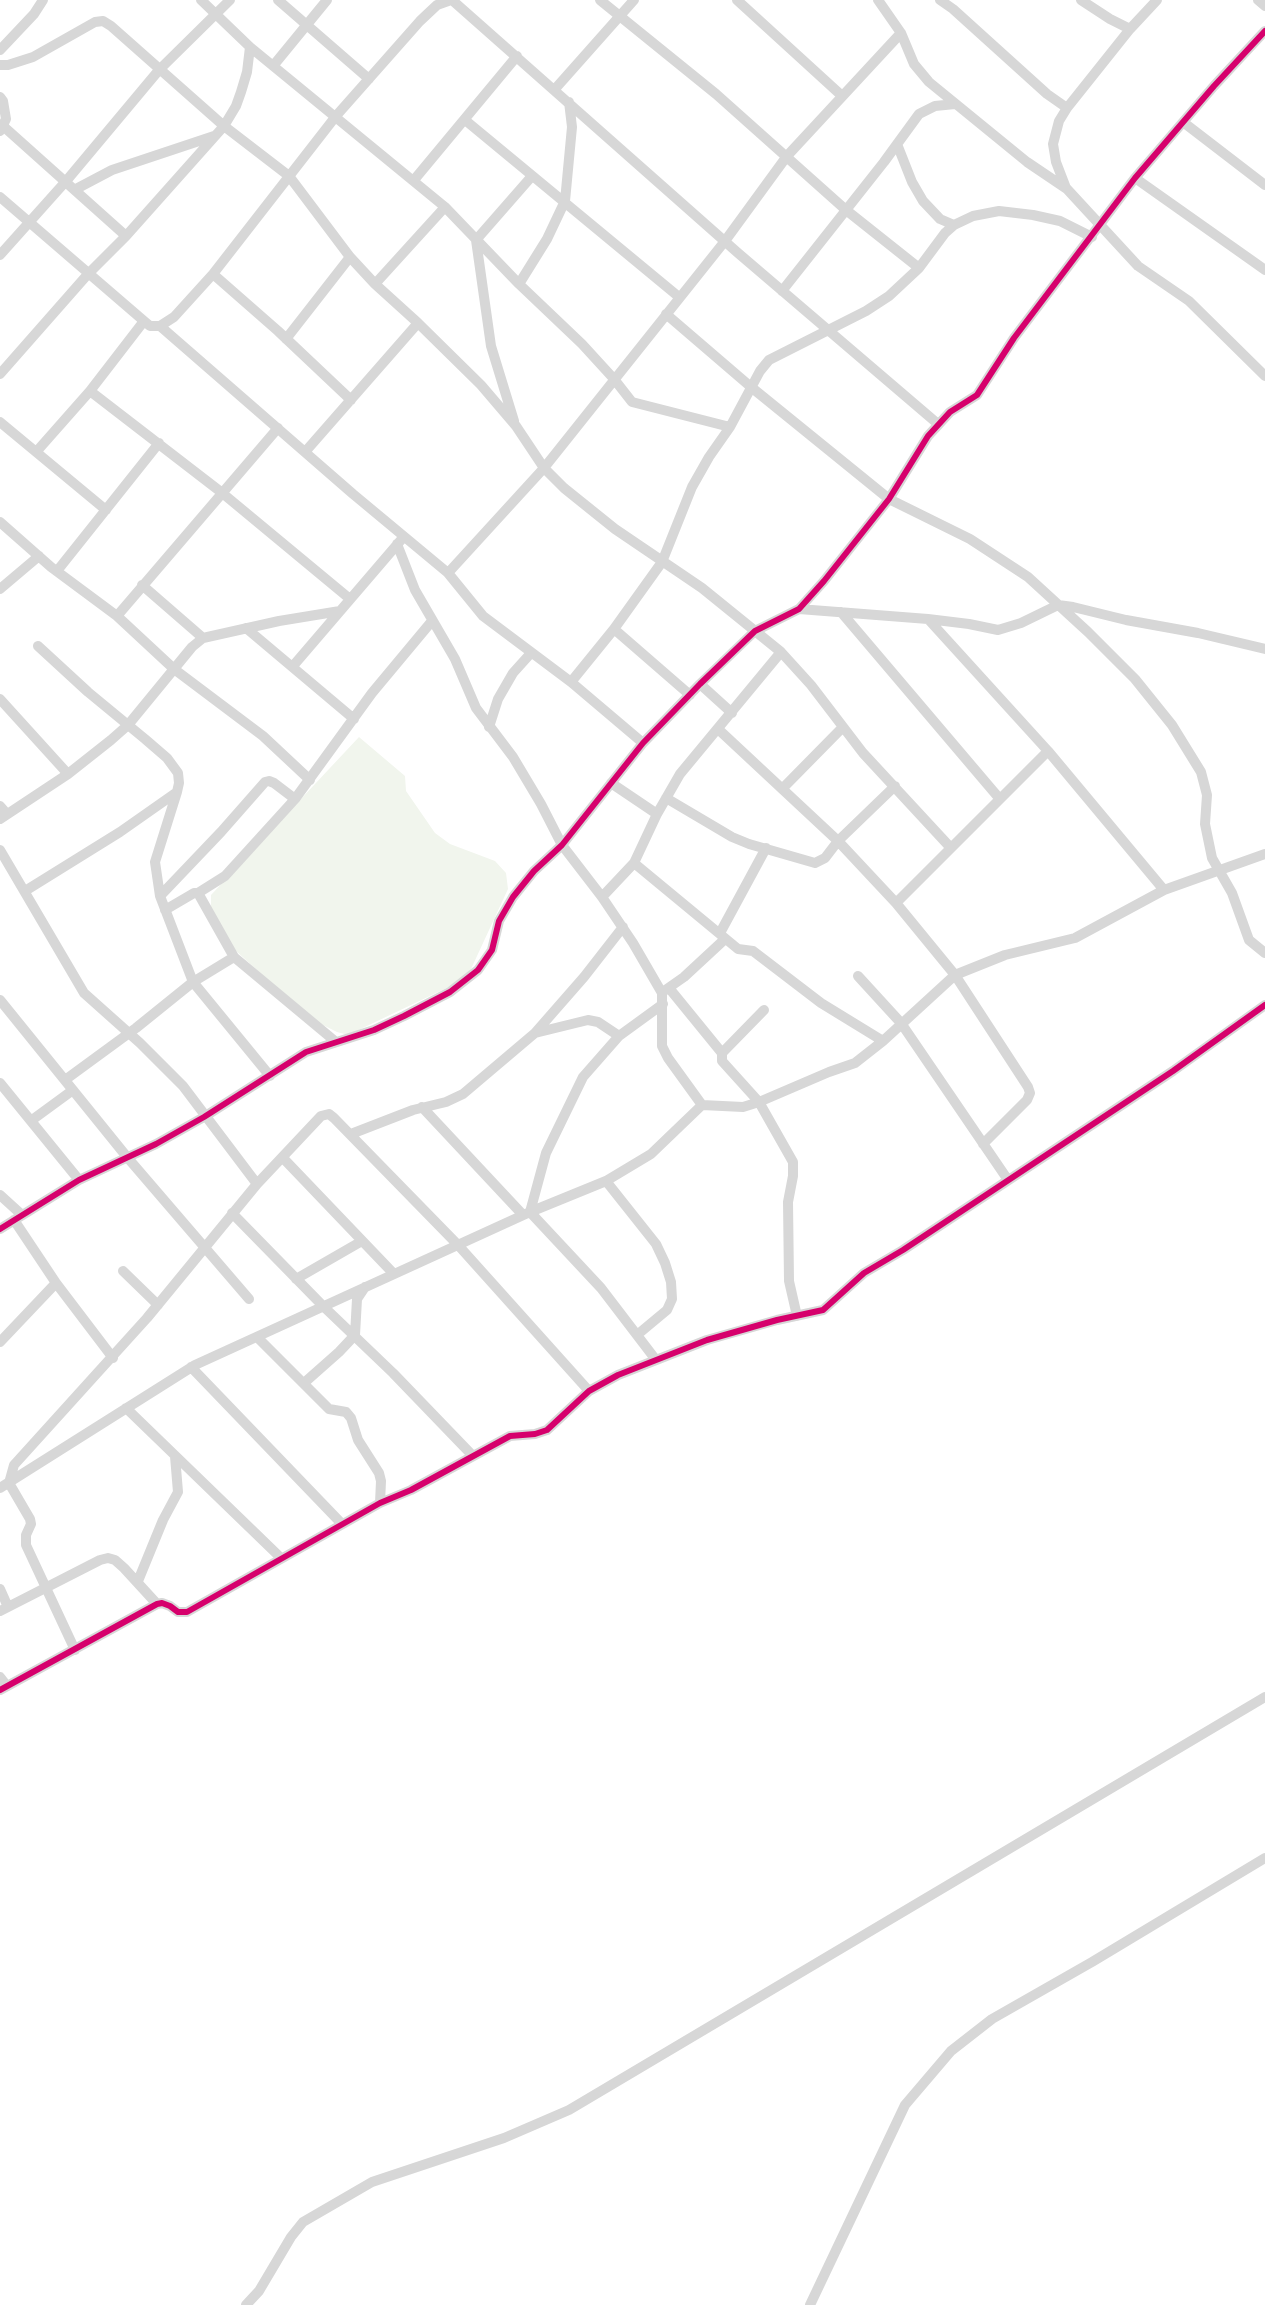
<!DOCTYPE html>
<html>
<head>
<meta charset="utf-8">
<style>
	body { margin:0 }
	canvas { display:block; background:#fff }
</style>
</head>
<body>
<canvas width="1265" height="2305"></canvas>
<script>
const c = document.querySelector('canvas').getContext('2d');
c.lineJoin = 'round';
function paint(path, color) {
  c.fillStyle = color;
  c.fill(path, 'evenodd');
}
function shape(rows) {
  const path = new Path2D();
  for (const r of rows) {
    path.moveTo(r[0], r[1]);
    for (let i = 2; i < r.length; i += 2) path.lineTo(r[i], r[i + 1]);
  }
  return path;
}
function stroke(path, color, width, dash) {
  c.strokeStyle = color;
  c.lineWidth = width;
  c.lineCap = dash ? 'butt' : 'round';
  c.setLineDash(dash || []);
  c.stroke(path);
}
paint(shape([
	[359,737,405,776,406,791,435,833,450,844,495,861,506,873,508,889,471,969,455,984,348,1035,337,1032,321,1024,291,1001,235,950,211,908,211,895]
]), '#f1f5ed');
stroke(shape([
	[201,0,250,47,445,207,519,284,582,344,614,379,632,402,730,427],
	[278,0,369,79],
	[452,0,738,253,938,424],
	[600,0,716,94,846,210,919,268],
	[737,0,841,95],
	[878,0,901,33,914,64,929,82,1027,162,1067,189,1138,266,1189,301,1265,376],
	[940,0,953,9,1047,94,1067,108],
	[1081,0,1110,19,1130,29],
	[1258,0,1265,6],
	[0,50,34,14,43,0],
	[0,65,8,65,33,57,95,22,103,21,111,26,224,126,289,176,350,257,375,284,418,323,481,385,516,426,544,468,564,488,615,529,702,588,781,652,811,685,863,753,950,847],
	[273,66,327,0],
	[555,89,634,0],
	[0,97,3,101,6,119,0,131],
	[465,120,679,297],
	[1183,122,1265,185],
	[3,126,126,236],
	[897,144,912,182,923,201,940,219,954,225],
	[1135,178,1265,270],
	[414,180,517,56],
	[1066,188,1056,162,1053,144,1059,121,1067,108,1130,29,1157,0],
	[76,189,112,170,214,136],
	[0,197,144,321,150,326,160,326,174,317,213,274,336,116,420,21,437,5,451,0],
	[0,255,67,180,159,70,230,0],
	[213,274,278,331,351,400],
	[375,284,445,207],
	[519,284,547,239,565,201,572,127,569,102],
	[782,291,884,162,919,114,935,106,955,104],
	[666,314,751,387,889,499,970,539,1028,577,1088,632,1135,679,1172,725,1201,772,1207,795,1205,824,1212,858,1232,893,1249,940,1265,953],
	[160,326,353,494,448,573,483,616,571,682,643,743],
	[286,339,350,257],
	[0,374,88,274,126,236,224,126,236,106,241,92,247,72,250,47],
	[90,391,221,492,350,599],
	[514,421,491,346,476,240,532,176],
	[0,422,106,510],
	[37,451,90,391,144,321],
	[305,452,418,323],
	[0,522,51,567,117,616,174,669,263,736,310,780],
	[397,544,415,590,455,659,476,708,513,757,541,804,562,845,602,897,633,943,662,993,662,1046,668,1058,702,1105],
	[57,571,159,443],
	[448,573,544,468,725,241,787,156,901,33],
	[142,585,203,638],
	[0,589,39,556],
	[799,609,928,619,969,624,998,630,1021,623,1058,605,1073,607,1126,620,1198,633,1265,649],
	[841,612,999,798],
	[117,616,278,428],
	[928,619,1048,751,1164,890],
	[246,628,354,719],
	[614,629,690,695],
	[38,646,88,692,145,739,167,758,178,773,179,783,177,792,155,862,160,896,193,982,270,1076],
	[293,666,401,540],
	[571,682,614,629,662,562,692,487,709,457,730,427,760,371,769,360,866,311,889,296,919,268,945,233,954,225,973,216,999,211,1033,215,1060,221,1092,237],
	[700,684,732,713],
	[0,699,68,774],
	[489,727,498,699,513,673,531,653],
	[718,729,838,841,896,903,955,975,1028,1087,1030,1093,1027,1100,983,1144],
	[611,783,657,814],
	[782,789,843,727],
	[666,798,732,837,749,844,815,863,825,858,838,841,895,786],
	[0,806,7,814],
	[0,819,68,774,111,740,128,725,192,647,203,638,279,621,340,611],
	[0,850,84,993,140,1043,183,1086,257,1184],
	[634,863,738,949,753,951,821,1003,883,1041],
	[25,891,120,832,177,792],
	[160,896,221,832,265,782,269,781,274,783,295,799],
	[602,897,634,863,657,814,680,774,781,652],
	[896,903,1048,751],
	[165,910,194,893,198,893],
	[720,933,766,848],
	[858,976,901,1023,1008,1180],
	[669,988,722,1053],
	[664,991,684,977,725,939],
	[0,1000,127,1157,249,1299],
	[764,1010,722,1053,722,1061,759,1102,793,1162,793,1176,788,1202,789,1281,797,1316],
	[535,1033,584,977,623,927],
	[336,1042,234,957,198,893,225,876,295,799,372,693,432,621],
	[65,1080,136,1028,193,982,234,957],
	[0,1083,79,1180],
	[422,1107,523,1215],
	[32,1120,73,1090],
	[351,1134,413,1110,446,1102,463,1094,535,1033,588,1020,598,1022,619,1036],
	[283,1158,393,1273],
	[606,1181,656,1244,665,1263,671,1282,672,1299,667,1310,637,1335],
	[0,1195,22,1215],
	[232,1213,323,1306,393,1373,472,1455],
	[14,1220,56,1283,113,1358],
	[0,1229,79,1180,156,1144,204,1117,306,1052,374,1030,404,1016,450,992,478,970,492,950,499,921,513,897,534,871,562,845,643,743,700,684,755,631,799,609,824,581,889,499,928,436,950,412,977,395,1014,338,1135,178,1214,86,1265,31],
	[123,1271,158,1305],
	[296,1279,362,1241],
	[257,1337,329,1409,346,1412,351,1418,358,1440,379,1473,381,1481,380,1503],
	[0,1342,56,1283],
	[656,1360,601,1288,530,1212,546,1153,583,1077,619,1036,663,1004],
	[191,1367,342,1524],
	[304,1383,339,1352,355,1335,357,1299,365,1287],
	[126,1408,281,1558],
	[0,1488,195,1365,530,1212,606,1181,651,1154,702,1105,743,1107,759,1102,829,1072,855,1063,883,1041,955,975,1005,955,1075,938,1164,890,1265,854],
	[138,1581,163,1520,178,1492,175,1456],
	[0,1589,8,1607],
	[0,1611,100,1560,108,1558,115,1560,124,1568,157,1604],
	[75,1650,26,1545,26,1535,31,1524,30,1519,9,1483,14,1465,147,1318,257,1184,321,1116,329,1114,334,1118,458,1245,589,1391],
	[0,1677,7,1686],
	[0,1690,157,1604,162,1603,170,1606,178,1612,187,1612,380,1503,411,1490,510,1436,535,1434,547,1430,589,1391,618,1375,707,1340,777,1320,823,1310,864,1273,903,1250,1173,1071,1265,1005],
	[246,2305,259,2291,291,2237,303,2222,372,2182,504,2138,569,2110,1265,1697],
	[810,2305,905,2105,951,2051,992,2019,1092,1962,1265,1858]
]), '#d7d7d7', 10);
stroke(shape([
	[0,1229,79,1180,156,1144,204,1117,306,1052,374,1030,404,1016,450,992,478,970,492,950,499,921,513,897,534,871,562,845,643,743,700,684,755,631,799,609,824,581,889,499,928,436,950,412,977,395,1014,338,1135,178,1214,86,1265,31],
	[0,1690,157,1604,162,1603,170,1606,178,1612,187,1612,380,1503,411,1490,510,1436,535,1434,547,1430,589,1391,618,1375,707,1340,777,1320,823,1310,864,1273,903,1250,1173,1071,1265,1005]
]), '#d6006c', 6);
</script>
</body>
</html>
